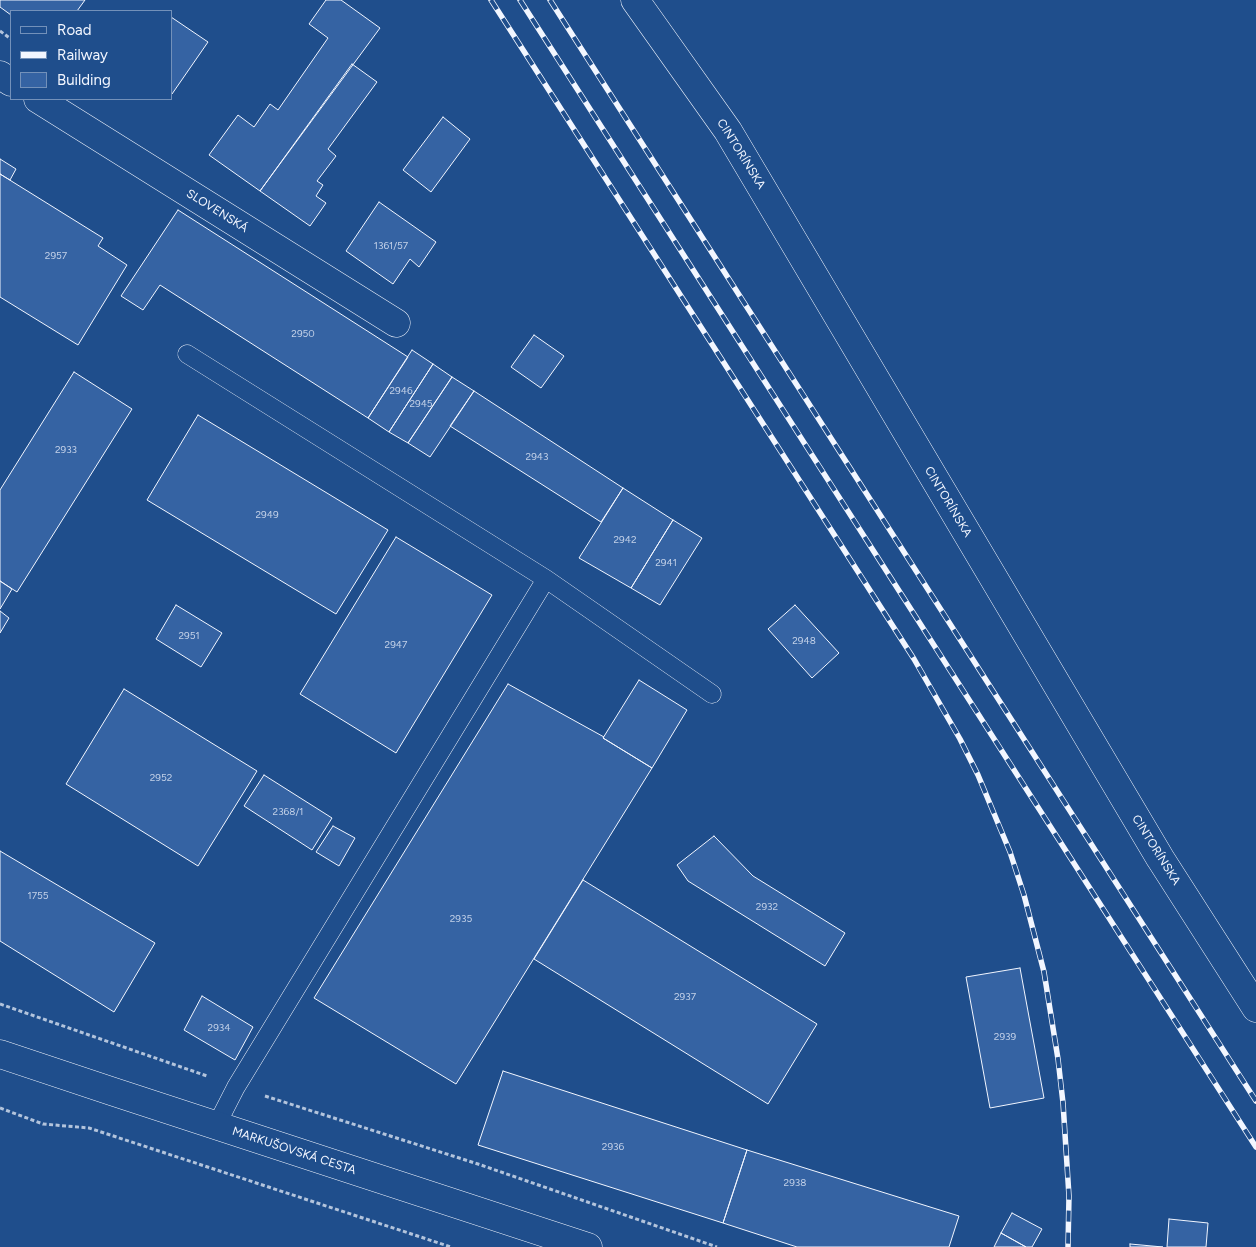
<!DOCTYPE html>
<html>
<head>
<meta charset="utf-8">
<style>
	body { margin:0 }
	#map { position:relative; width:1256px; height:1247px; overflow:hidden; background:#1f4e8c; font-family:Figtree,sans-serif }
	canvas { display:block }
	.legend { position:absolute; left:10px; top:10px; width:162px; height:90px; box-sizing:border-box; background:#1f4e8c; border:1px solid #7391ba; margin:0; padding:6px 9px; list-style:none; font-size:15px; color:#f2f6ff }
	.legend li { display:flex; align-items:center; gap:10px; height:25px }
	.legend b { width:25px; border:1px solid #7391ba }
</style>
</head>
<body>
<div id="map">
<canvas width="1256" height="1247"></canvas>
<ul class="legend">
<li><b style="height:6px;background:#1f4e8c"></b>Road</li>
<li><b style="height:6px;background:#f2f6ff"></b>Railway</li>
<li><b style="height:14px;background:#3563a3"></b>Building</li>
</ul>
</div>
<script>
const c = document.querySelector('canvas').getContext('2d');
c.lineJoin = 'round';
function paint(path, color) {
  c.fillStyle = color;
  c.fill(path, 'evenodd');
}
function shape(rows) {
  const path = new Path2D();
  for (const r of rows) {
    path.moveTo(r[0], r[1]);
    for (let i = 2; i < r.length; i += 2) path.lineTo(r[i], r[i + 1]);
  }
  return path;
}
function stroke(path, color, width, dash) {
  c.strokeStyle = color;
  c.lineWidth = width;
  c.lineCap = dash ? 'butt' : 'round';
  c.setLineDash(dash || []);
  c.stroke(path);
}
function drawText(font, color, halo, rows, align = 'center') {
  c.font = font + ' Figtree,sans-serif';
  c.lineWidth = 4;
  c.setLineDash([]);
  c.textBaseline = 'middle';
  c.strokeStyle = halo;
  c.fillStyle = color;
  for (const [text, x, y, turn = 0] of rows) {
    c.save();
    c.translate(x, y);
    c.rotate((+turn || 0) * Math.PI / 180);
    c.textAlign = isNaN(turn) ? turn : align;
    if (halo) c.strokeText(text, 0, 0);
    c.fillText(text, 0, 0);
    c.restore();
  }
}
const building = shape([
	[0,0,85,0,77,11,11,11,11,15,0,7,0,0],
	[326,0,341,0,380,28,260,191,209,155,238,115,254,127,270,104,278,110,328,38,309,24,326,0],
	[171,17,208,42,172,94,171,93,171,17],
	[352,64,377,82,328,149,336,156,317,181,323,185,316,196,326,203,310,226,260,191,352,64],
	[443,117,470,139,431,192,403,170,443,117],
	[0,159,16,169,10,180,0,174,0,159],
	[0,174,103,238,98,246,127,265,78,345,0,297,0,174],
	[379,202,436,242,419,267,410,259,393,284,346,251,379,202],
	[178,210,408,357,368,418,160,285,143,310,121,296,178,210],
	[534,335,564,356,541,388,511,367,534,335],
	[412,350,433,364,389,432,368,418,412,350],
	[433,364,452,377,408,443,389,432,433,364],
	[74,372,132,409,17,592,0,581,0,490,74,372],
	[452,377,474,391,430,457,408,443,452,377],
	[474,391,623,488,601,522,450,426,474,391],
	[198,415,388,530,336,614,147,500,198,415],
	[623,488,673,520,631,588,579,558,623,488],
	[673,520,702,538,660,605,631,588,673,520],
	[396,537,492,595,396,753,300,694,396,537],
	[0,581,12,589,0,609,0,581],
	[176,605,222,633,201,667,156,639,176,605],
	[795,605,839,653,812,678,768,629,795,605],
	[0,611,9,618,0,633,0,611],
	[639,680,687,710,652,768,603,738,639,680],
	[508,684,604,737,603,738,652,768,456,1084,314,998,508,684],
	[124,689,257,771,198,866,66,784,124,689],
	[264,775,332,818,312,850,244,806,264,775],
	[333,826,355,838,339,866,316,852,333,826],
	[714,836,753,876,845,933,825,966,688,881,677,865,714,836],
	[0,851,155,943,114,1012,0,941,0,851],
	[583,880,817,1024,768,1104,534,959,583,880],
	[1020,968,1044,1098,990,1108,966,977,1020,968],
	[202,996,253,1027,235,1060,184,1030,202,996],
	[503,1071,747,1150,723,1223,478,1145,503,1071],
	[747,1150,959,1216,949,1247,797,1247,723,1223,747,1150],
	[1012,1213,1042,1229,1032,1247,1026,1247,1001,1233,1012,1213],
	[1169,1219,1208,1223,1206,1247,1167,1247,1169,1219],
	[1001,1233,1026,1247,994,1247,1001,1233],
	[1130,1244,1163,1247,1130,1247,1130,1244]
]);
paint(building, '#3563a3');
stroke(building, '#f2f6ff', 1);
const service = shape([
	[187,354,546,579,236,1087,216,1126],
	[546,579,712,694]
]);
const minor = shape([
	[635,0,728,131,1160,858,1256,1008],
	[0,75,11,82],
	[38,99,396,323]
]);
const tertiary = shape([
	[0,1054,111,1091,588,1247]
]);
stroke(service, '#f2f6ff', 19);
stroke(minor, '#f2f6ff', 29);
stroke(tertiary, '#f2f6ff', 29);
stroke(shape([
	[0,31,11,39],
	[0,1004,207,1076],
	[265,1096,478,1164,717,1247],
	[0,1108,43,1124,89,1128,451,1247]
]), '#b3c4dc', 3, [4, 2.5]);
stroke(service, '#1f4e8c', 18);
stroke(minor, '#1f4e8c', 28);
stroke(tertiary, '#1f4e8c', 28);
const rail = shape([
	[491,0,914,659,960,739,978,775,1010,852,1024,895,1044,972,1058,1059,1063,1103,1069,1196,1068,1247],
	[520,0,1256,1147],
	[550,0,1256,1101]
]);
stroke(rail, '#f2f6ff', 5.5);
stroke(rail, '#1f4e8c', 4, [11]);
drawText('10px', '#c3d1e8', null, [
	["1361/57",391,246],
	["2957",56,256],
	["2950",303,334],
	["2946",401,391],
	["2945",421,404],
	["2933",66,450],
	["2943",537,457],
	["2949",267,515],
	["2942",625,540],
	["2941",666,563],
	["2951",189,636],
	["2948",804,641],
	["2947",396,645],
	["2952",161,778],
	["2368/1",288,812],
	["1755",38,896],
	["2932",767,907],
	["2935",461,919],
	["2937",685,997],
	["2934",219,1028],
	["2939",1005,1037],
	["2936",613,1147],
	["2938",795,1183]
]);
drawText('12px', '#f2f6ff', '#1f4e8c', [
	["CINTORÍNSKA",741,154,58],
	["SLOVENSKÁ",217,211,32],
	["CINTORÍNSKA",948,502,59],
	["CINTORÍNSKA",1156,850,58],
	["MARKUŠOVSKÁ CESTA",294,1151,18]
]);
</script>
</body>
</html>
